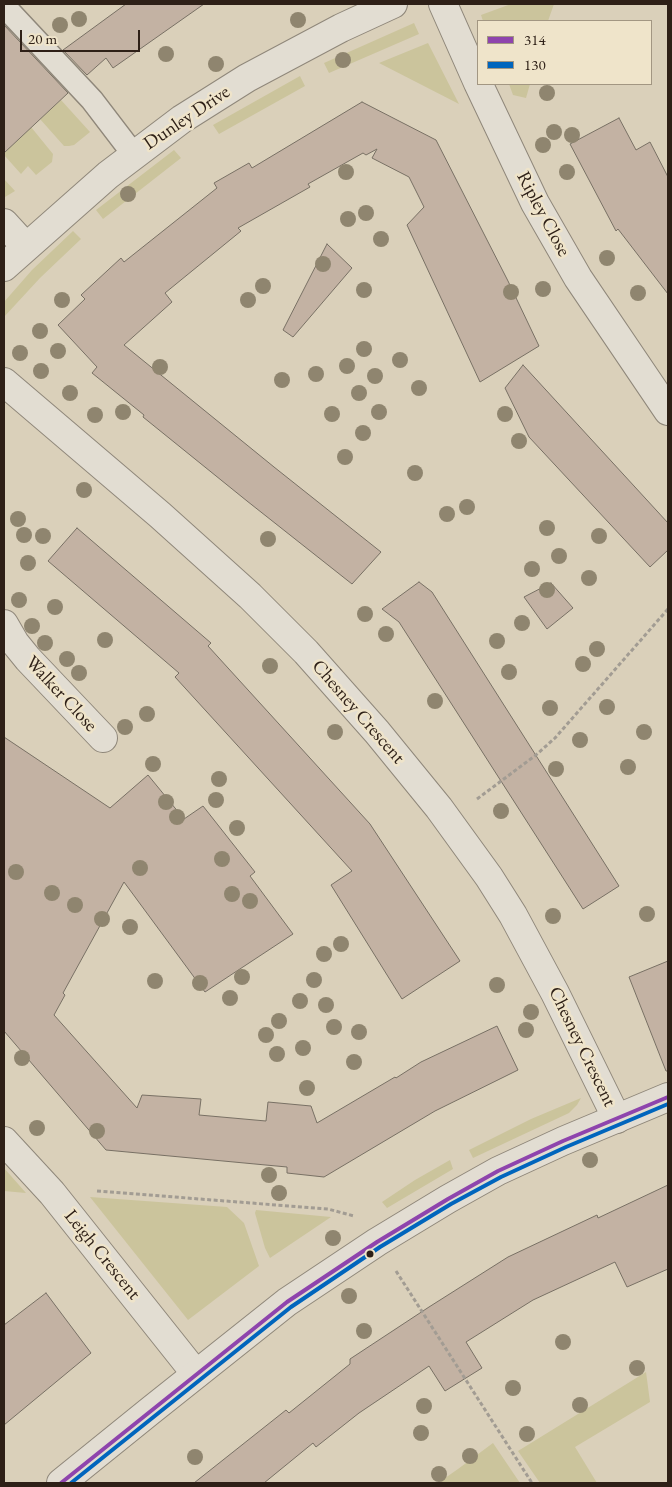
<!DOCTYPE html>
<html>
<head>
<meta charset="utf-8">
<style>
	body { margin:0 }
	#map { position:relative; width:672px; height:1487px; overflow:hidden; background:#dad0ba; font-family:"EB Garamond",serif }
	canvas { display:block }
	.frame { position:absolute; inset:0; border:5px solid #2e2017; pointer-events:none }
	.legend { position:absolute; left:477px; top:20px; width:175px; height:65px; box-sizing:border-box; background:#efe4ca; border:1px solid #a29682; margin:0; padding:6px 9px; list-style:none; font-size:15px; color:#2e2017 }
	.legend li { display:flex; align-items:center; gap:10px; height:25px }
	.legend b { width:25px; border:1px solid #a29682 }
	.scale { position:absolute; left:20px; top:30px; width:120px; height:22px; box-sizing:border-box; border:2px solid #2e2017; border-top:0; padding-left:6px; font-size:15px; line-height:18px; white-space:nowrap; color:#2e2017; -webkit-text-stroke:4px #efe4ca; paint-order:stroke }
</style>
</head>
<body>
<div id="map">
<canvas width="672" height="1487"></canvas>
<div class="frame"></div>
<ul class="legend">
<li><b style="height:6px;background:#8e44ad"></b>314</li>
<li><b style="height:6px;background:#0065bd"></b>130</li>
</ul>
<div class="scale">20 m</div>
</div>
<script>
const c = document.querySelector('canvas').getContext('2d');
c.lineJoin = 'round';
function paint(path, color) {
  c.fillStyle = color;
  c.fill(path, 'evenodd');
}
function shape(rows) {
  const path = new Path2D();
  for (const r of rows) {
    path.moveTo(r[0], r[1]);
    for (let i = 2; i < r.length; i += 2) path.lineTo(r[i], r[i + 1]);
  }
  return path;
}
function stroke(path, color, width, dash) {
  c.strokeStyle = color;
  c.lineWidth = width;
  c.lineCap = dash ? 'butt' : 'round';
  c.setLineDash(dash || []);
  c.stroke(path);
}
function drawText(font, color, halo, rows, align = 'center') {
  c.font = font + ' "EB Garamond",serif';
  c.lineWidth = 5;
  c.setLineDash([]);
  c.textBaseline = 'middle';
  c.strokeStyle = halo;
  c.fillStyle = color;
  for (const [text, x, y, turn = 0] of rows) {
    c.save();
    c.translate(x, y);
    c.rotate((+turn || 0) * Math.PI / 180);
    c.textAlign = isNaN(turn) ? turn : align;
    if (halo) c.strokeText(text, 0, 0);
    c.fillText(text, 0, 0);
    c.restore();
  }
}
paint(shape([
	[511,4,554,4,548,21,483,21,481,15],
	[414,23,419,34,329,73,324,63],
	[428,43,459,104,379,63],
	[300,76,305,86,219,134,213,125],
	[509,84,530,84,526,98,513,95],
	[61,100,90,132,74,145,69,146,64,146,40,119],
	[31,127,53,154,52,162,36,175,28,166,21,174,4,155,4,140,10,147],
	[174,150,181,158,103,219,96,210],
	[4,179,15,191,5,197,4,196],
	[73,231,81,239,40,278,4,317,4,302,32,270],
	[581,1098,577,1105,569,1113,473,1158,469,1150,531,1119],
	[450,1160,453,1169,387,1208,382,1202,415,1180],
	[4,1168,26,1193,4,1191],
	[90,1197,227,1207,244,1223,259,1266,188,1320],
	[256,1210,331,1217,270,1258,265,1248,255,1213],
	[646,1372,650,1402,575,1447,597,1483,540,1483,518,1451],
	[493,1443,520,1483,438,1483,458,1469]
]), '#cbc49c');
const building = shape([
	[126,4,204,4,113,68,106,58,87,75,63,50,126,4],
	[4,25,68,93,4,153,4,25],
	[362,102,436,140,508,281,539,346,480,382,407,225,424,207,409,177,372,158,377,149,366,155,363,153,308,184,310,187,238,228,241,231,165,293,172,302,124,345,274,467,381,552,352,584,247,501,143,417,144,415,92,373,97,367,58,325,85,299,81,295,121,258,124,262,217,188,214,183,249,163,252,168,362,102],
	[619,118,636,150,650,142,668,177,668,294,618,229,616,231,570,144,619,118],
	[327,244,352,268,293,337,283,330,327,244],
	[523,365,668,523,668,550,650,567,529,437,505,388,523,365],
	[77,528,211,643,208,646,370,824,460,961,402,999,331,885,352,871,175,677,179,673,48,561,77,528],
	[419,582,432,592,619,886,583,909,399,622,382,609,419,582],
	[551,583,573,608,547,629,524,597,551,583],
	[4,737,110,808,148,775,184,819,203,806,255,872,250,876,293,934,205,992,124,882,63,993,65,995,54,1015,137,1108,142,1095,201,1099,199,1115,266,1121,268,1102,311,1106,317,1123,395,1077,396,1078,421,1062,497,1026,518,1070,435,1111,324,1177,287,1173,287,1167,106,1150,4,1031,4,737],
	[668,961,668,1071,666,1071,629,977,668,961],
	[668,1185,668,1269,627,1287,615,1262,533,1300,466,1342,482,1368,445,1391,429,1366,359,1413,316,1447,313,1443,264,1483,194,1483,286,1410,289,1413,350,1364,350,1359,429,1307,508,1257,597,1215,598,1218,668,1185],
	[46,1293,91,1353,4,1425,4,1325,46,1293]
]);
paint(building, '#c3b2a3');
stroke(building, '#787064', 1);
const service = shape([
	[4,6,92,100,134,155]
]);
const minor = shape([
	[443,4,478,83,535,203,578,278,668,411],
	[4,223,26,247],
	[4,267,108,175,182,119,247,78,341,28,393,4],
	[4,382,160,515,250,596,306,652,377,732,439,808,489,877,513,915,555,993,617,1119],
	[4,624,15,643,28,659,103,738],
	[4,1141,52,1193,196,1374]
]);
const tertiary = shape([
	[61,1483,150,1411,287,1302,377,1242,448,1199,498,1171,563,1141,668,1097]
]);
stroke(service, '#8f877a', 25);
stroke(minor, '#8f877a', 30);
stroke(tertiary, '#8f877a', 30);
stroke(shape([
	[477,799,536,755,555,738,668,609],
	[97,1191,328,1209,354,1216],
	[396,1271,532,1483]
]), '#a29c93', 3, [4, 2.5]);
stroke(service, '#e2ddd2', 22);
stroke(minor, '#e2ddd2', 28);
stroke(tertiary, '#e2ddd2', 28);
stroke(shape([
	[61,1483,287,1302,377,1242,448,1199,498,1171,563,1141,668,1097]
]), '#8e44ad', 4);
stroke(shape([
	[71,1483,291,1307,380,1247,451,1204,501,1177,566,1147,668,1104]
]), '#0065bd', 4);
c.fillStyle = '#8f856f';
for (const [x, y] of [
	[79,19],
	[298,20],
	[60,25],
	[166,54],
	[343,60],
	[216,64],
	[547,93],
	[554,132],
	[572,135],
	[543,145],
	[346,172],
	[567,172],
	[128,194],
	[366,213],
	[348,219],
	[381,239],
	[607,258],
	[323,264],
	[263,286],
	[543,289],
	[364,290],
	[511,292],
	[638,293],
	[62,300],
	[248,300],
	[40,331],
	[364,349],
	[58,351],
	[20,353],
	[400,360],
	[347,366],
	[160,367],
	[41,371],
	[316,374],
	[375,376],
	[282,380],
	[419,388],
	[70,393],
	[359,393],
	[123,412],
	[379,412],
	[332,414],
	[505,414],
	[95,415],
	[363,433],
	[519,441],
	[345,457],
	[415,473],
	[84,490],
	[467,507],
	[447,514],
	[18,519],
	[547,528],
	[24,535],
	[43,536],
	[599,536],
	[268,539],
	[559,556],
	[28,563],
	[532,569],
	[589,578],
	[547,590],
	[19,600],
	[55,607],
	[365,614],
	[522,623],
	[32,626],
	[386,634],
	[105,640],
	[497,641],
	[45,643],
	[597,649],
	[67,659],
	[583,664],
	[270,666],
	[509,672],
	[79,673],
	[435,701],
	[607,707],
	[550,708],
	[147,714],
	[125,727],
	[335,732],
	[644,732],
	[580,740],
	[153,764],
	[628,767],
	[556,769],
	[219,779],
	[216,800],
	[166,802],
	[501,811],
	[177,817],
	[237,828],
	[222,859],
	[140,868],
	[16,872],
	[52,893],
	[232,894],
	[250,901],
	[75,905],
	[647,914],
	[553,916],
	[102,919],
	[130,927],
	[341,944],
	[324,954],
	[242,977],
	[314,980],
	[155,981],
	[200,983],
	[497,985],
	[230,998],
	[300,1001],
	[326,1005],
	[531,1012],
	[279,1021],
	[334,1027],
	[526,1030],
	[359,1032],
	[266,1035],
	[303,1048],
	[277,1054],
	[22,1058],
	[354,1062],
	[307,1088],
	[37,1128],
	[97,1131],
	[590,1160],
	[269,1175],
	[279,1193],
	[333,1238],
	[349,1296],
	[364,1331],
	[563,1342],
	[637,1368],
	[513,1388],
	[580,1405],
	[424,1406],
	[421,1433],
	[527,1434],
	[470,1456],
	[195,1457],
	[439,1474]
]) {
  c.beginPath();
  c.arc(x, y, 8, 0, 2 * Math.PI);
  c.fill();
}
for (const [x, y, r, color] of [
	[370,1254,4.5,"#2e2017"]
]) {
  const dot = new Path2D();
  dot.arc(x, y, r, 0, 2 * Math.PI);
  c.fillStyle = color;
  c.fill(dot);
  stroke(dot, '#efe4ca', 2);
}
drawText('19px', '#2e2017', '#efe4ca', [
	["Dunley Drive",187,118,-34],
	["Ripley Close",543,214,62],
	["Walker Close",61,694,47],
	["Chesney Crescent",358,712,49],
	["Chesney Crescent",582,1047,64],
	["Leigh Crescent",102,1255,51]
]);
</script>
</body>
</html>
